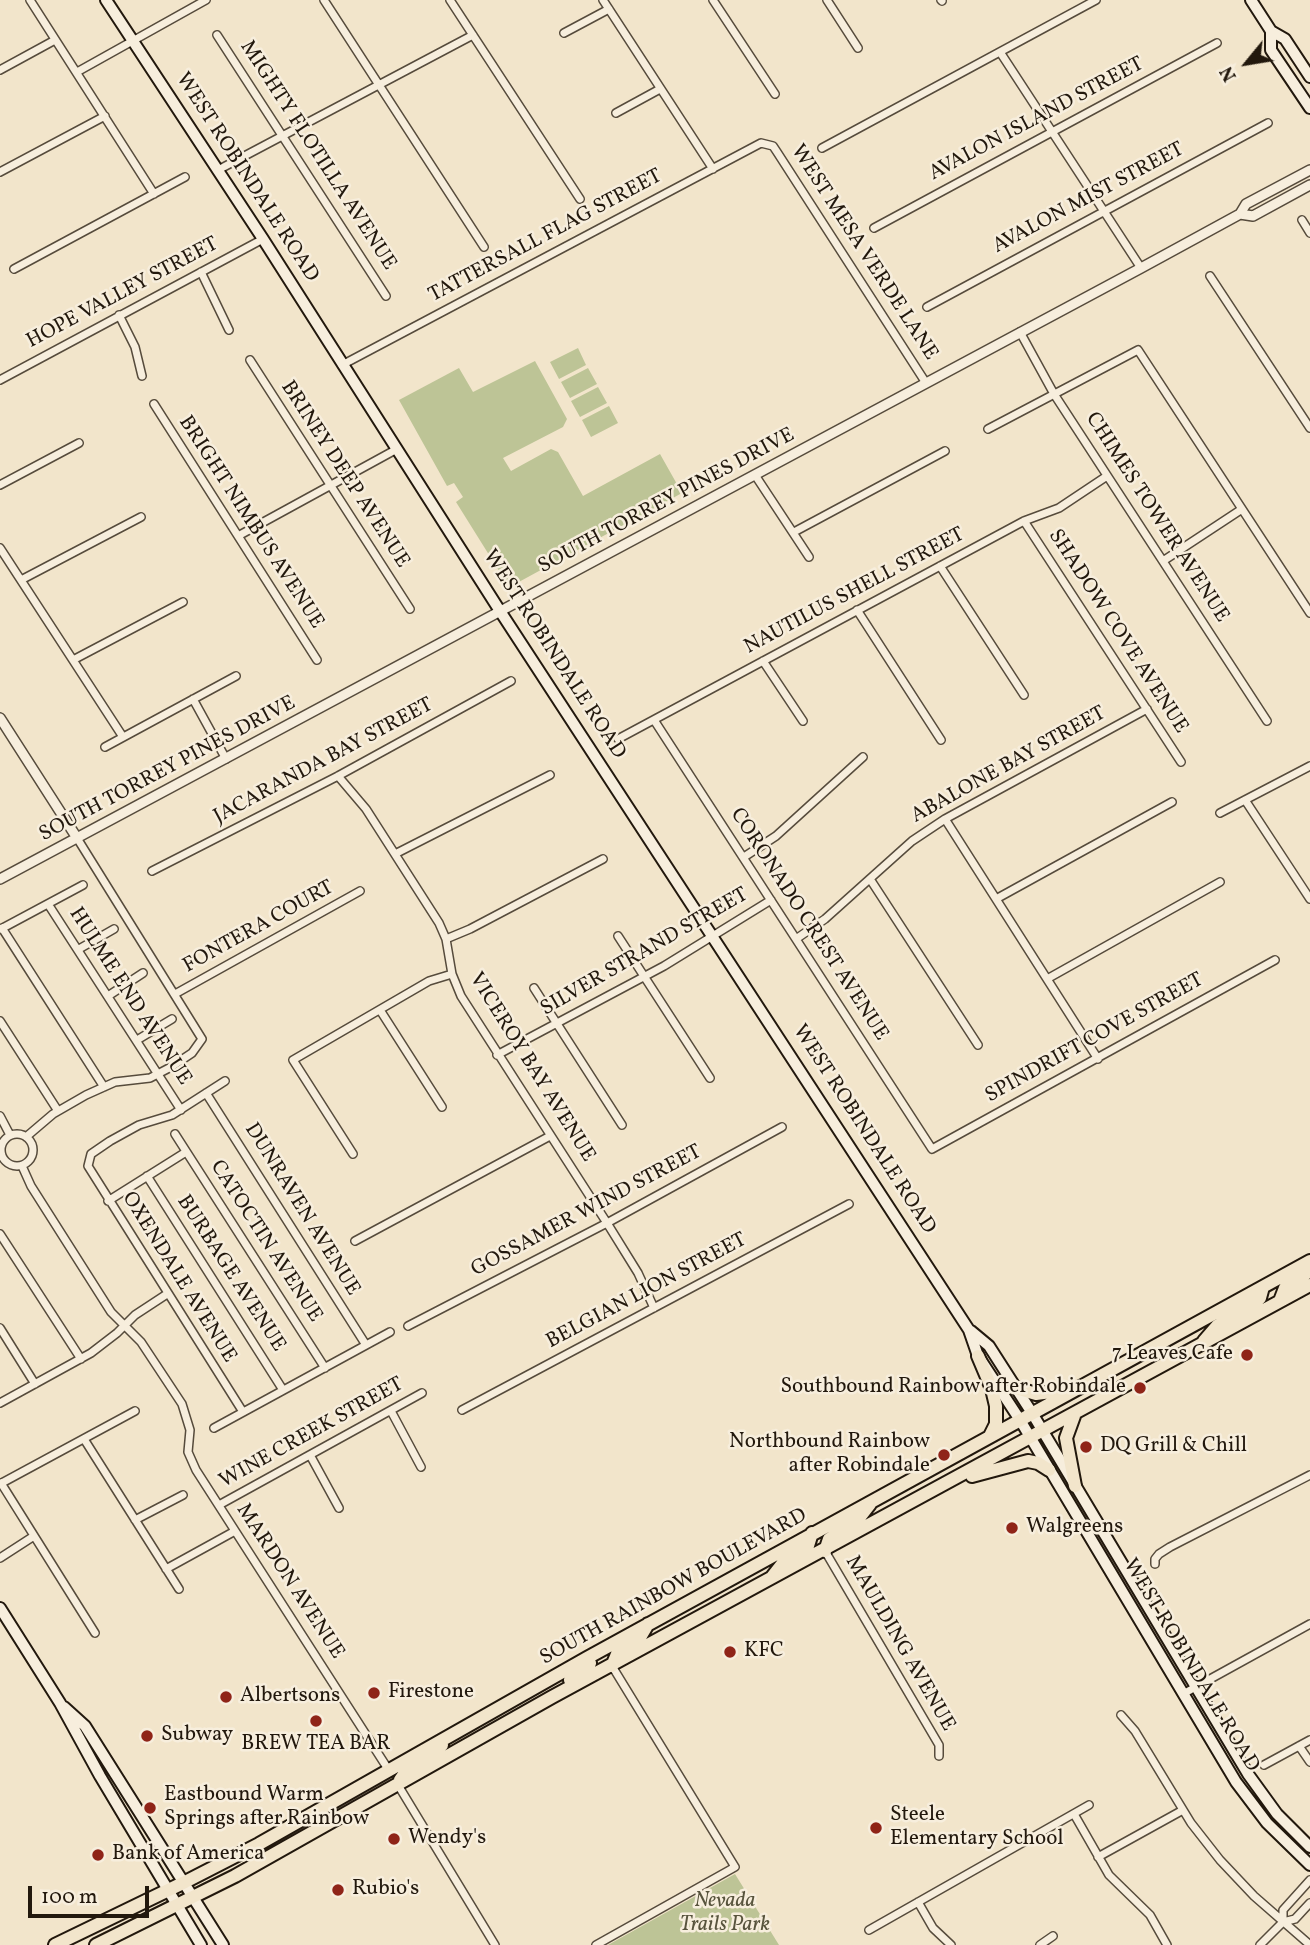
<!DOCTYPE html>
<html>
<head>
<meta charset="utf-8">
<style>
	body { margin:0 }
	#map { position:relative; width:1310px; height:1945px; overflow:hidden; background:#f2e5cb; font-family:Vollkorn,serif }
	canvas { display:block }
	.north { position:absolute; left:1212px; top:28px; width:70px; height:70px; -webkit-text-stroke:5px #f7eedd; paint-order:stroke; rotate:240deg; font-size:19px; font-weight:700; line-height:28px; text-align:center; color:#22180d }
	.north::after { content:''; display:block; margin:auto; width:24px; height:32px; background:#22180d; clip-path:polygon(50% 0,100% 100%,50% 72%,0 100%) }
	.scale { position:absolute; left:28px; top:1886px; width:121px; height:32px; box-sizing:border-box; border:4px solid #22180d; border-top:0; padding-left:9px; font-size:21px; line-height:24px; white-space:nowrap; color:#22180d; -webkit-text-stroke:5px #f7eedd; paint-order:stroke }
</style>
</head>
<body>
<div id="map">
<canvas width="1310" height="1945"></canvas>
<div class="north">N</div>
<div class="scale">100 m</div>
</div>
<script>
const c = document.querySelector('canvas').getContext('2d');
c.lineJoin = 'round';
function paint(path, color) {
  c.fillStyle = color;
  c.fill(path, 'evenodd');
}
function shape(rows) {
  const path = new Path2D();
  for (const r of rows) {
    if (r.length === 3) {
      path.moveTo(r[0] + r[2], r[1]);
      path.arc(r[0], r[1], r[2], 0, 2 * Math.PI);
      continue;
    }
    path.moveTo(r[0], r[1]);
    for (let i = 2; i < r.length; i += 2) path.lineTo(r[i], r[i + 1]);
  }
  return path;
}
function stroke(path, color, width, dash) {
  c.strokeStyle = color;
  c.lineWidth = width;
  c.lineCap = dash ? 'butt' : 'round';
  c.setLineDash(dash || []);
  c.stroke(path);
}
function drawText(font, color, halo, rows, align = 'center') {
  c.font = font + ' Vollkorn,serif';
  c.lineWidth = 5;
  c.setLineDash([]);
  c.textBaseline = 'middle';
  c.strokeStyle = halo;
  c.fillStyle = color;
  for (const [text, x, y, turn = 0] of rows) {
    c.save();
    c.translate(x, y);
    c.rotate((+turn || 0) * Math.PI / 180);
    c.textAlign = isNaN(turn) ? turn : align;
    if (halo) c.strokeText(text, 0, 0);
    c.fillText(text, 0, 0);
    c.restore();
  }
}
paint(shape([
	[578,348,586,365,559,379,550,362],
	[535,361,567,419,563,427,503,458,511,471,551,449,558,452,583,496,660,454,682,493,517,583,506,582,456,502,463,497,454,483,447,486,399,400,459,368,473,392],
	[588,368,597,384,570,398,561,382],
	[598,387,607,403,580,417,571,401],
	[609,406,618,423,591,437,582,420],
	[735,1874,779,1945,608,1945]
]), '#bdc496');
const minor = shape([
	[30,0,154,194],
	[324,0,484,247],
	[450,0,580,199],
	[603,0,713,169],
	[713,0,775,94],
	[827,0,858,48],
	[941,0,942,1],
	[564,33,609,9],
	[217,35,386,296],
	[1000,52,1141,268],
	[0,70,55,40],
	[77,72,206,0],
	[616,113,660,89],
	[822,148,1096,0],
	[218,170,473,35],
	[0,172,105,116],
	[1302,220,1310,233],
	[874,228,1217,43],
	[14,269,185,177],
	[201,272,229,330],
	[1210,276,1310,428],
	[927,307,1268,123],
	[119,315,135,347,142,376],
	[1020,332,1054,394,1267,721],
	[250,360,410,609],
	[342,365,761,143,773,146,777,152,926,383],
	[0,380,263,239],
	[154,404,317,660],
	[988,429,1138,350,1310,613],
	[755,475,809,557],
	[0,485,79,443],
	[1024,521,1181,762],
	[794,532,945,451],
	[238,536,397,449],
	[0,548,123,737],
	[1163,561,1242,509],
	[940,566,1024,695],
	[21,580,141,517],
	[857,610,941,740],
	[73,660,183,602],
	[763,661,803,721],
	[193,699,226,759],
	[654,720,932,1149,1275,960],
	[618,739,1024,521,1059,508,1107,476],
	[105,747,236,676],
	[338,776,366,809,439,923,446,939,452,974,461,996,607,1223,638,1273,654,1308],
	[1245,800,1310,899],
	[1220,813,1310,766],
	[945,819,1098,1059],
	[395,854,550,775],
	[744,857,776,836,863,757],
	[152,871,338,776,511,681],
	[870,879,978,1045],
	[996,899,1172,802],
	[48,904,181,1110],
	[2,928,104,1087],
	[1,929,83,885],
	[618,936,710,1078],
	[446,939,470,929,603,859],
	[796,939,825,919,912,841,945,819,1147,709],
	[79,949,114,929],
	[1047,979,1220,882],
	[534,988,622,1125],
	[175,994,360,891],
	[108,996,143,973],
	[380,1010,442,1107],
	[0,1021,58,1111],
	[137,1040,172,1019],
	[497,1055,664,966,771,900],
	[225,1081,172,1115,139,1125,110,1141,91,1154,88,1166,243,1412],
	[206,1093,366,1345],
	[0,1116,10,1135],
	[17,1150,16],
	[175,1134,325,1368],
	[26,1137,53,1114,86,1095,115,1082,150,1078,171,1067,192,1053,202,1039,77,838],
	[353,1154,293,1060,429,981,452,974],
	[22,1166,31,1186,111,1312,141,1342,182,1404,190,1430,188,1452,196,1470,388,1769],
	[147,1176,283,1390],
	[108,1201,186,1152],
	[0,1234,81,1359],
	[355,1241,550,1136],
	[408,1326,607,1223,782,1127],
	[0,1328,35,1384],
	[0,1403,91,1353,117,1333,135,1315,167,1294],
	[462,1410,849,1204],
	[391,1411,421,1467],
	[214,1428,390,1332],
	[84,1439,179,1589],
	[310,1455,339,1508],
	[1,1483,95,1633],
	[0,1484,135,1411],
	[219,1505,422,1393],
	[135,1520,183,1495],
	[825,1551,939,1745,939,1756],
	[0,1558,34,1536],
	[1155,1564,1155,1559,1159,1554,1170,1547,1310,1475],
	[166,1569,235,1531],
	[1183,1694,1310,1624],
	[1121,1715,1135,1731,1191,1823,1220,1860,1254,1896,1310,1945],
	[1299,1746,1310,1762],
	[1264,1765,1310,1740],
	[398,1785,495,1945],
	[1074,1814,1109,1875,1150,1915,1167,1945],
	[1098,1857,1183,1810],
	[918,1902,933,1928,951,1945],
	[1283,1922,1283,1910,1310,1880],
	[869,1930,1089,1805],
	[596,1945,735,1867,612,1666],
	[1040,1945,1053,1936],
	[1260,1945,1283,1922,1295,1919,1310,1903]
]);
const tertiary = shape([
	[1240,214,1253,216,1310,185],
	[0,718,77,838],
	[0,879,1141,268,1240,214,1246,204,1310,170]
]);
const secondary = shape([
	[106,0,263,239,500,611,969,1330,978,1356,1020,1420,1236,1782,1267,1823,1310,1865],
	[1251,0,1271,31,1285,39,1310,77],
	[1271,31,1271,50,1310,108],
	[971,1331,989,1346,1032,1413,1248,1774,1277,1814,1310,1847],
	[0,1608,60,1703,100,1776,201,1945],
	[64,1707,85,1726,223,1945]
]);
const primary = shape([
	[1280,1301,1285,1288,1310,1271],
	[1204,1341,1217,1326,1255,1303,1260,1298,1263,1287],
	[978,1356,992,1389,996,1406,996,1424,990,1436],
	[1016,1388,1036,1394,1073,1389],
	[1074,1416,1066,1438,1075,1486],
	[972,1476,1028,1461,1038,1463,1049,1470],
	[825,1551,829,1539,856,1522,870,1504],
	[772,1577,783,1563,807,1549,812,1533],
	[612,1666,617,1654,638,1641,648,1624],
	[570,1680,588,1668,590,1663,587,1658],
	[400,1780,407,1770,429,1757,442,1745],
	[55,1945,185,1882,259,1844,587,1658,1310,1261],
	[96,1945,235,1876,552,1697,1310,1285]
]);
stroke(minor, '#564b3c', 10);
stroke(tertiary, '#564b3c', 12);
stroke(secondary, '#22180d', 14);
stroke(primary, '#22180d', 16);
stroke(minor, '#f7eedd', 7);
stroke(tertiary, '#f7eedd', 9);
stroke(secondary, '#f7eedd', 10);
stroke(primary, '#f2e5cb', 12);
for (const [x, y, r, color] of [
	[1247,1355,7,"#8f2418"],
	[1140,1388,7,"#8f2418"],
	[1086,1447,7,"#8f2418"],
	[944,1455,7,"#8f2418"],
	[1012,1528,7,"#8f2418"],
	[730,1652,7,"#8f2418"],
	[374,1693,7,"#8f2418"],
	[226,1697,7,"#8f2418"],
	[316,1721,7,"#8f2418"],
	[147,1736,7,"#8f2418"],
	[150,1808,7,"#8f2418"],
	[876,1828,7,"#8f2418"],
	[394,1839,7,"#8f2418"],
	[98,1855,7,"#8f2418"],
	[338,1890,7,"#8f2418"]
]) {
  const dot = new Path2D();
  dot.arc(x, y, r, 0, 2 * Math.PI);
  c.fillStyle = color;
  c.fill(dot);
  stroke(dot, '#f7eedd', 2.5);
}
drawText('21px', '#22180d', '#f7eedd', [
	["AVALON ISLAND STREET",1037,120,-28],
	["MIGHTY FLOTILLA AVENUE",317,156,57],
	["WEST ROBINDALE ROAD",246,178,57],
	["AVALON MIST STREET",1089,199,-28],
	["TATTERSALL FLAG STREET",546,237,-28],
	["WEST MESA VERDE LANE",863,253,57],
	["HOPE VALLEY STREET",123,294,-28],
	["BRINEY DEEP AVENUE",344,475,57],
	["SOUTH TORREY PINES DRIVE",667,502,-28],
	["CHIMES TOWER AVENUE",1156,518,57],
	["BRIGHT NIMBUS AVENUE",250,523,57],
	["NAUTILUS SHELL STREET",855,592,-28],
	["SHADOW COVE AVENUE",1117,632,57],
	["WEST ROBINDALE ROAD",553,655,57],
	["JACARANDA BAY STREET",324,762,-28],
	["ABALONE BAY STREET",1009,766,-29],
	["SOUTH TORREY PINES DRIVE",168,770,-28],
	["CORONADO CREST AVENUE",808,925,57],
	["FONTERA COURT",259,928,-29],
	["SILVER STRAND STREET",645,953,-30],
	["HULME END AVENUE",129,997,57],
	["SPINDRIFT COVE STREET",1095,1039,-29],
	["VICEROY BAY AVENUE",531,1068,58],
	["WEST ROBINDALE ROAD",863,1130,57],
	["DUNRAVEN AVENUE",301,1210,58],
	["GOSSAMER WIND STREET",587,1212,-28],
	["CATOCTIN AVENUE",265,1242,57],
	["BURBAGE AVENUE",230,1274,57],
	["OXENDALE AVENUE",178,1278,58],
	["BELGIAN LION STREET",647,1292,-28],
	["WINE CREEK STREET",312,1434,-29],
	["MARDON AVENUE",289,1582,57],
	["SOUTH RAINBOW BOULEVARD",674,1588,-29],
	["MAULDING AVENUE",899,1644,60],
	["WEST ROBINDALE ROAD",1190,1666,59]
]);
drawText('21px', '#22180d', '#f7eedd', [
	["7 Leaves Cafe",1233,1355,"right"],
	["Southbound Rainbow after Robindale",1126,1388,"right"],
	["Northbound Rainbow",930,1443,"right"],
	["after Robindale",930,1467,"right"],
	["DQ Grill & Chill",1100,1447],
	["Walgreens",1026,1528],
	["KFC",744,1652],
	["Firestone",388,1693],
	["Albertsons",240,1697],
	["Subway",161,1736],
	["BREW TEA BAR",316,1745,"center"],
	["Eastbound Warm",164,1796],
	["Springs after Rainbow",164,1820],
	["Steele",890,1816],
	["Elementary School",890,1840],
	["Wendy's",408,1839],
	["Bank of America",112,1855],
	["Rubio's",352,1890]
], 'left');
drawText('italic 21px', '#58543d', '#f7eedd', [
	["Nevada",725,1902],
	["Trails Park",725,1926]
]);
</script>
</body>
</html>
